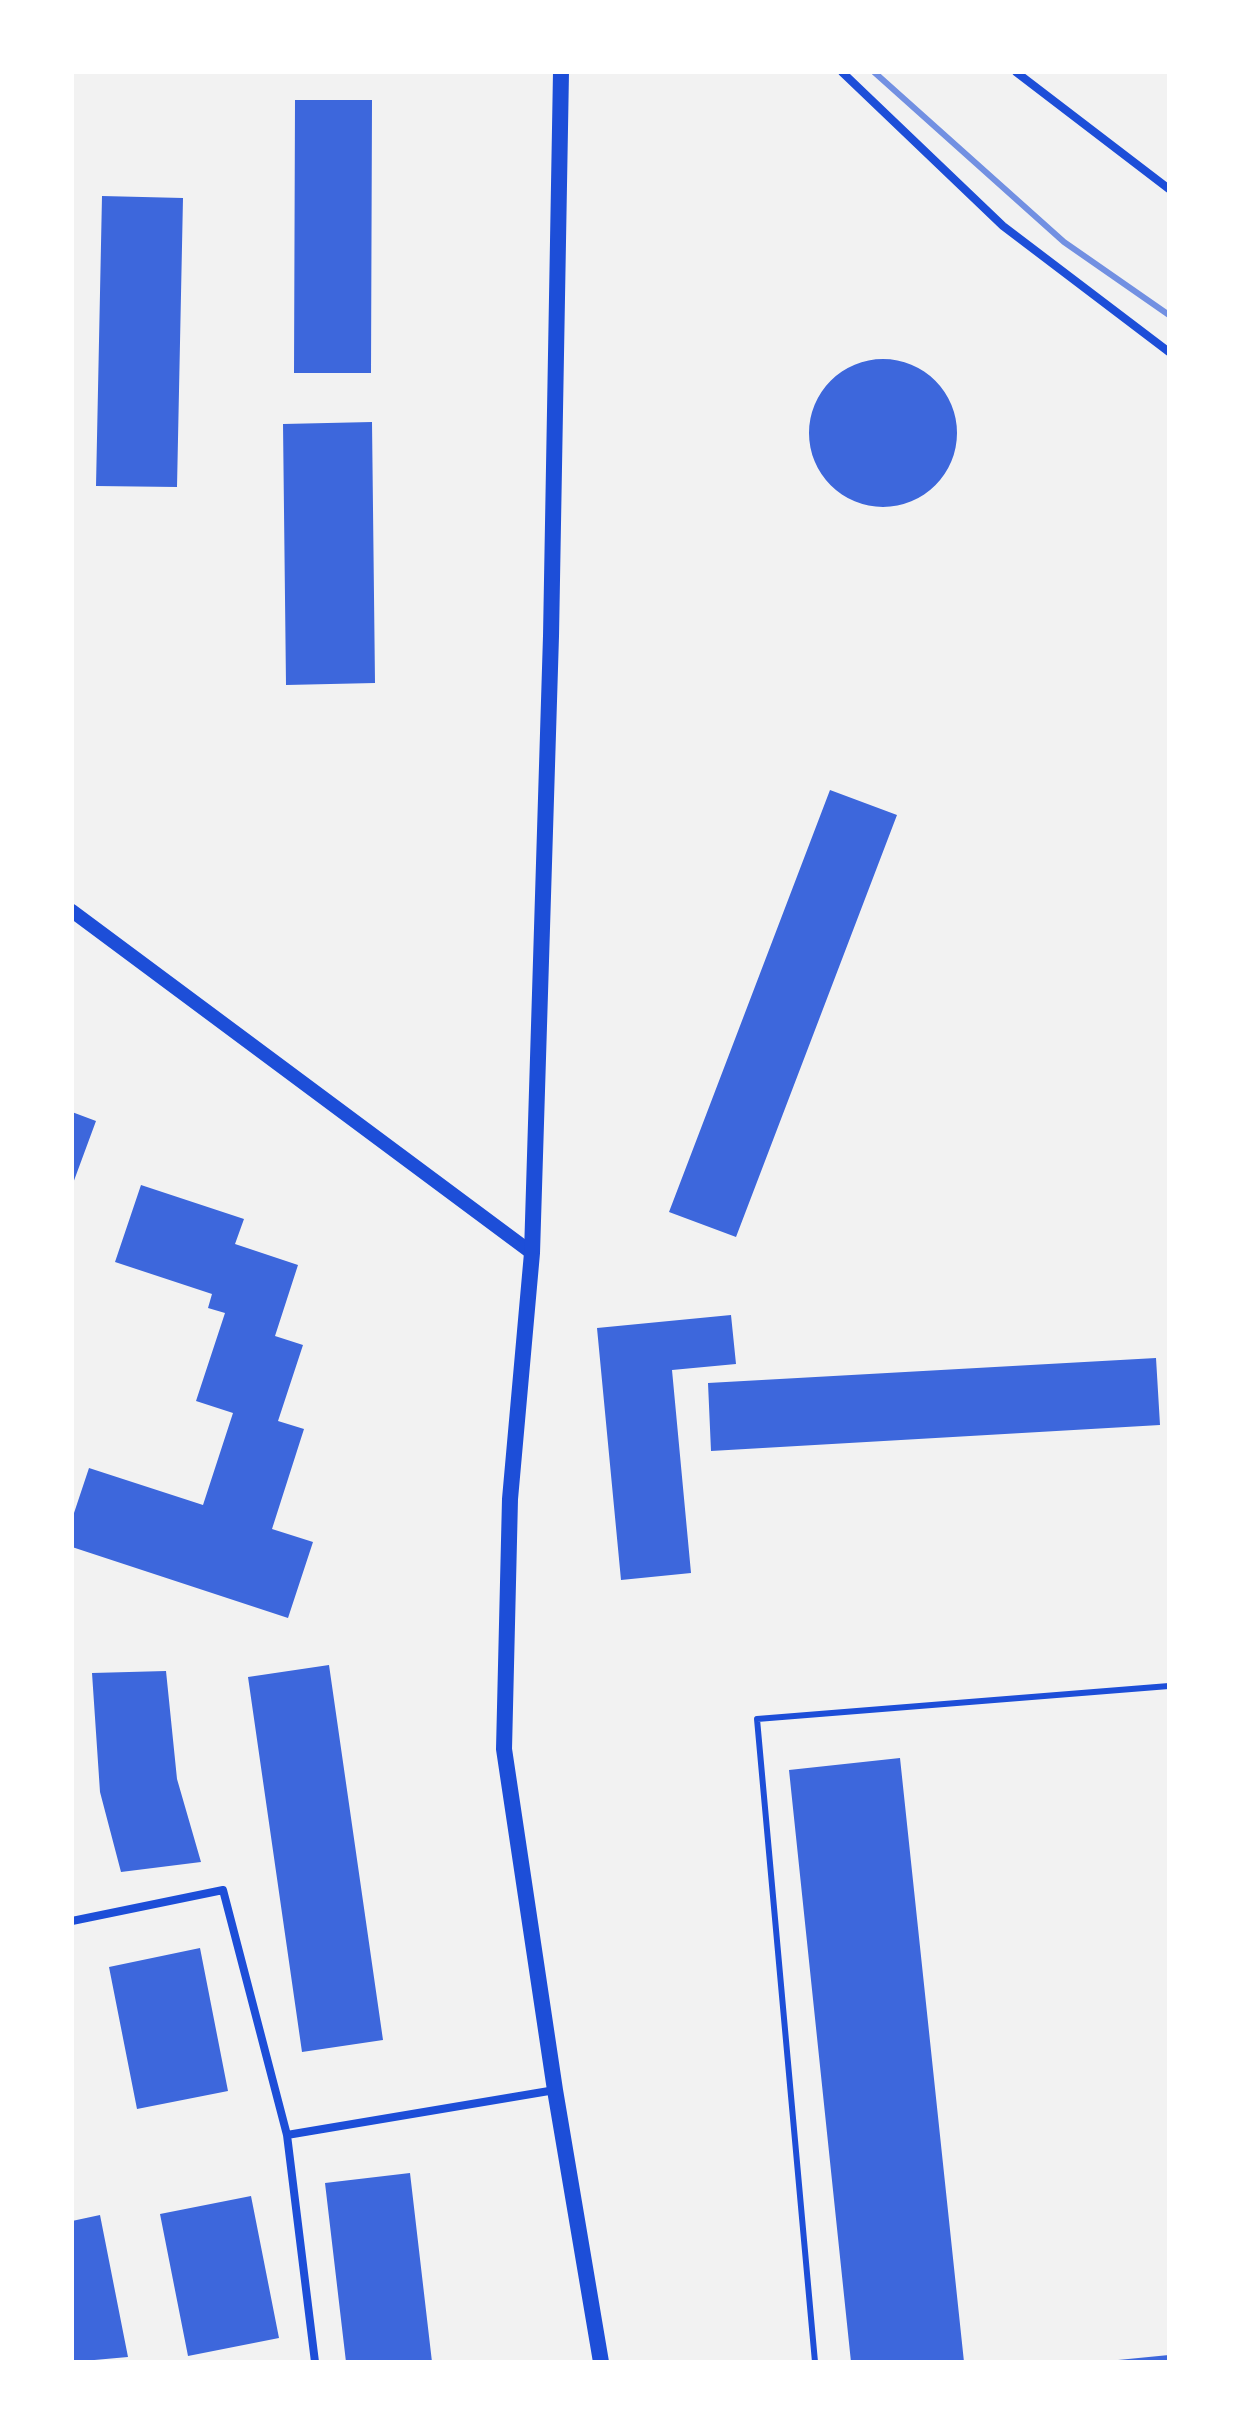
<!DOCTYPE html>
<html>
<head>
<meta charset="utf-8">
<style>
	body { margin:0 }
	#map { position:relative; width:1241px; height:2434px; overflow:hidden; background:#f2f2f2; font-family:"Asap Condensed",sans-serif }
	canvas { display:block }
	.frame { position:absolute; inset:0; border:74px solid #fff; pointer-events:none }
</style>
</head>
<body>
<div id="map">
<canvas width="1241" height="2434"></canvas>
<div class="frame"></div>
</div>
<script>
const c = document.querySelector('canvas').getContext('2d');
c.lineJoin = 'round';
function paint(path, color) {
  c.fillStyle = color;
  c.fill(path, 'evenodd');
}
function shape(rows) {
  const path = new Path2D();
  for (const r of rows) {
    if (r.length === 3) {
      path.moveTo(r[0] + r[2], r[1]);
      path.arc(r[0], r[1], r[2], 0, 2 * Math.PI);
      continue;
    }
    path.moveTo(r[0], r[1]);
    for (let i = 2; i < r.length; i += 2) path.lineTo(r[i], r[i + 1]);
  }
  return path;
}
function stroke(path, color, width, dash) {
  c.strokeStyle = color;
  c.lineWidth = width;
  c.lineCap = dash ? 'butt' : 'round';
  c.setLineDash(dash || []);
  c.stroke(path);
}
paint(shape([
	[295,100,372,100,371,373,294,373],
	[102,196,183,198,177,487,96,486],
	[883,433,74],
	[372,422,375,683,286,685,283,424],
	[830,790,897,815,736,1237,669,1212],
	[72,1112,96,1121,72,1186],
	[141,1185,244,1219,235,1244,298,1265,275,1336,303,1345,278,1421,304,1429,272,1529,313,1542,288,1618,72,1547,72,1519,89,1468,203,1505,233,1413,196,1401,225,1313,208,1308,212,1294,115,1262],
	[731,1315,736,1364,672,1370,691,1573,621,1580,597,1328],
	[1156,1358,1160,1425,711,1451,708,1383],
	[329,1665,383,2040,302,2052,248,1677],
	[166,1671,177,1779,201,1862,121,1872,100,1792,92,1673],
	[900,1758,964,2362,851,2362,789,1770],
	[200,1948,228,2091,137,2109,109,1967],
	[410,2173,432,2362,346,2362,325,2183],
	[251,2196,279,2338,188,2356,160,2214],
	[100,2215,128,2357,72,2362,72,2221],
	[1169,2355,1169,2362,1118,2362,1118,2360]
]), '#3d67dc');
stroke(shape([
	[815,2362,757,1719,1169,1686]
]), '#1d4ed8', 6);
stroke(shape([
	[842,72,1003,226,1169,352],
	[1016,72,1169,189],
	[72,1921,223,1890,287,2135,315,2362],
	[287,2135,555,2090]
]), '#1d4ed8', 8);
stroke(shape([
	[72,911,532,1253]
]), '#1d4ed8', 14);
stroke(shape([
	[561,72,551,636,532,1253,510,1499,504,1749,555,2090,601,2362]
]), '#1d4ed8', 16);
stroke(shape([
	[874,72,1064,242,1169,315]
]), '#7290e2', 6);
</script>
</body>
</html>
